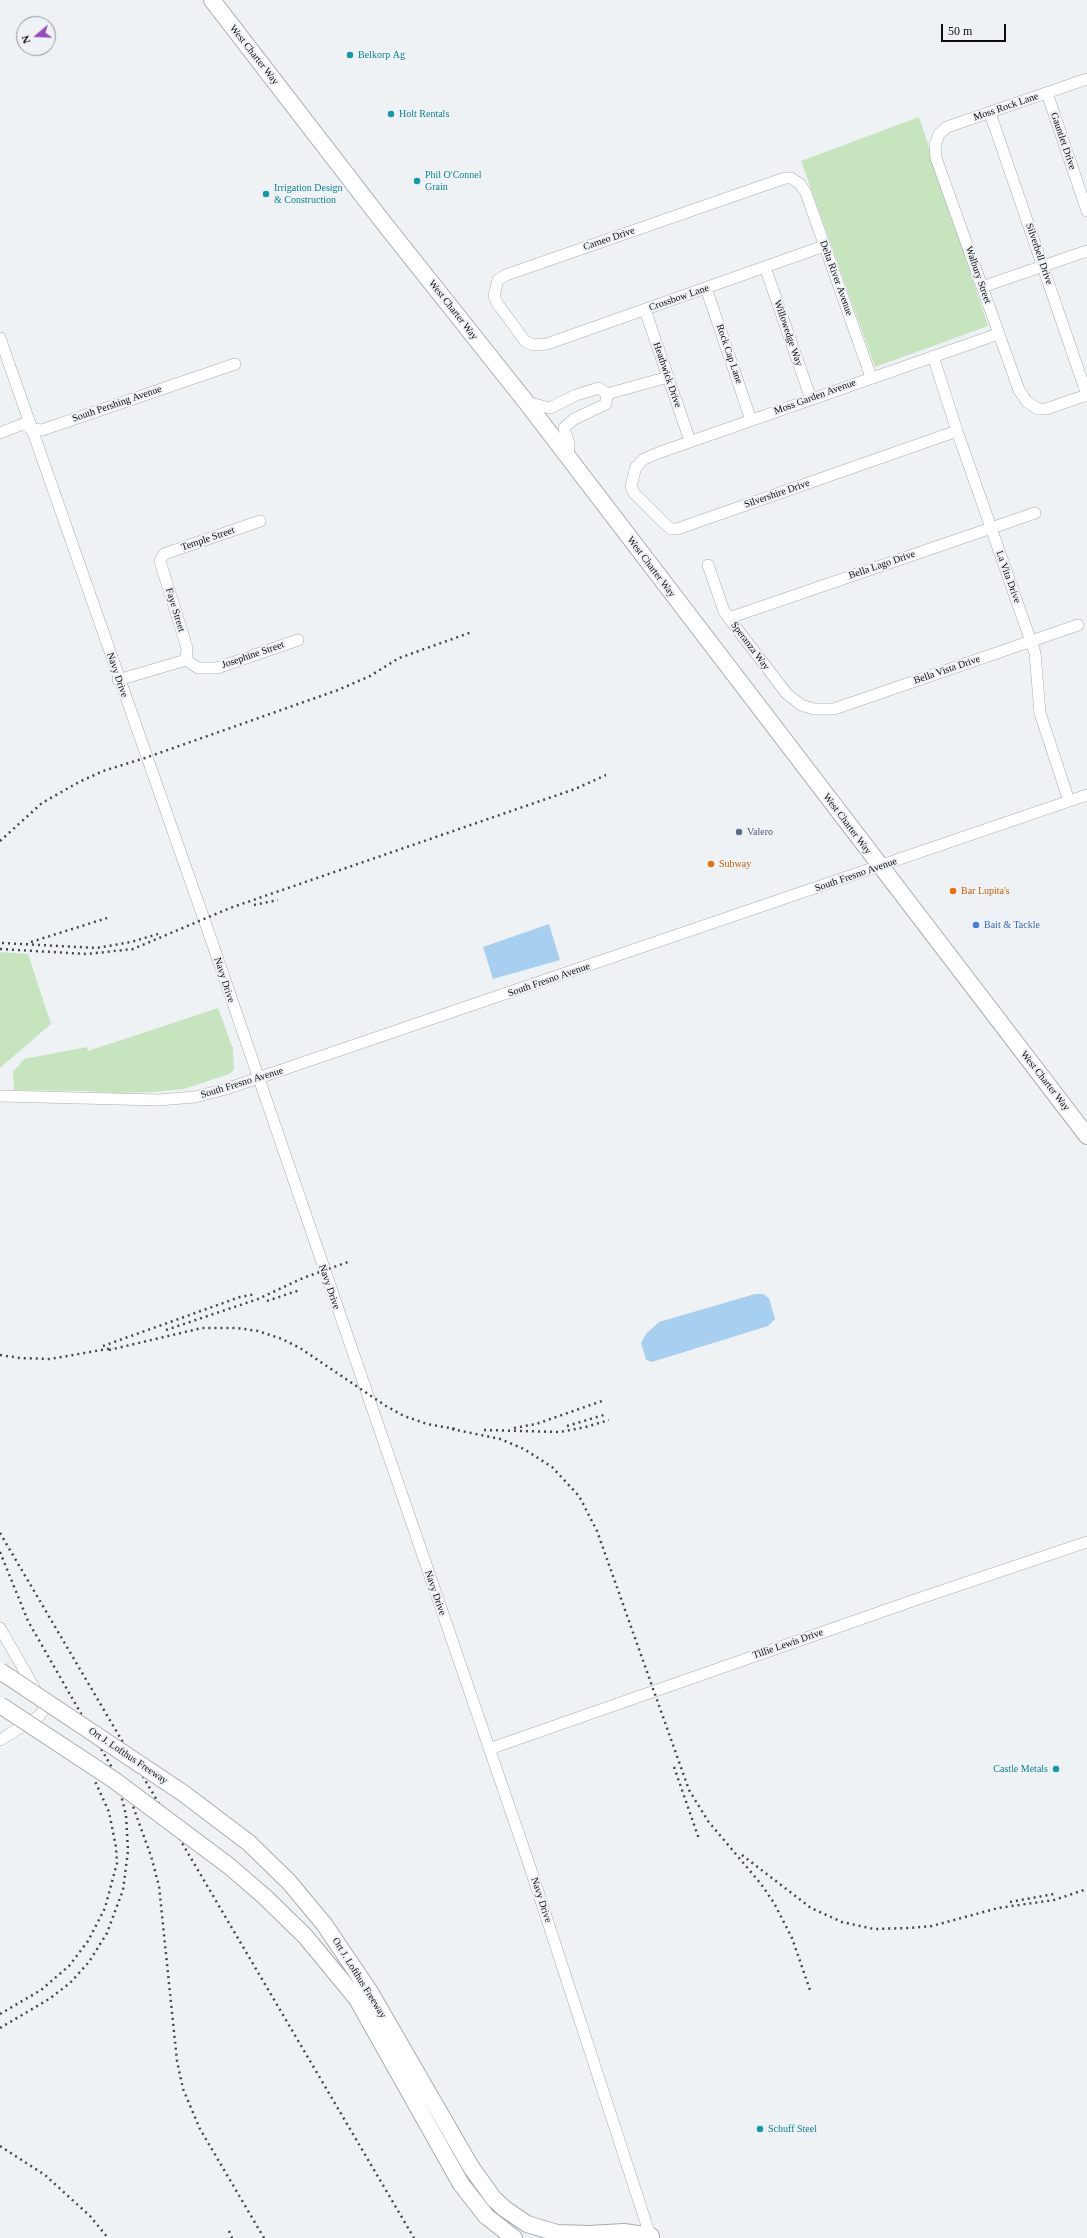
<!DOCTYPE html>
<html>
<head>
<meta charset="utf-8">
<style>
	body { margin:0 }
	#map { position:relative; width:1087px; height:2238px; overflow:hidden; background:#eff2f5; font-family:Georgia,serif }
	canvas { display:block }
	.north { position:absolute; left:16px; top:16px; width:40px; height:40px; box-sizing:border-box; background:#eff2f5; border:1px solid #949699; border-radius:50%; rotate:251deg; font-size:11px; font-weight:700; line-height:16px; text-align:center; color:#0c0d0e }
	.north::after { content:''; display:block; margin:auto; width:14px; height:18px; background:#984bbc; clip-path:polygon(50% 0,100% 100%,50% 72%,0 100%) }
	.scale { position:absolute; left:941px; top:24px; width:65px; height:18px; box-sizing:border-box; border:2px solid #0c0d0e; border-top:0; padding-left:5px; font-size:12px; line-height:14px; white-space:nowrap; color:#0c0d0e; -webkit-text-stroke:3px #eff2f5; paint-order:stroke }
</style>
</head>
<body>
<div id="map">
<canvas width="1087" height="2238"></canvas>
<div class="north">N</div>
<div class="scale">50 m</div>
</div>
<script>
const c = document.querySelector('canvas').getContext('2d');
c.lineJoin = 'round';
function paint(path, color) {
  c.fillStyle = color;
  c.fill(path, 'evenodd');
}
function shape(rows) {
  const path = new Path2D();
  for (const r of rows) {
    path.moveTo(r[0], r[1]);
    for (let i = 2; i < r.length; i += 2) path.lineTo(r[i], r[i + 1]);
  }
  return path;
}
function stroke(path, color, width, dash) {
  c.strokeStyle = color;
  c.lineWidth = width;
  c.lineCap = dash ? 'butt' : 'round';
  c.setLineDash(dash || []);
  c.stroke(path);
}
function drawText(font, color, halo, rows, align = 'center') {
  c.font = font + ' Georgia,serif';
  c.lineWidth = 4;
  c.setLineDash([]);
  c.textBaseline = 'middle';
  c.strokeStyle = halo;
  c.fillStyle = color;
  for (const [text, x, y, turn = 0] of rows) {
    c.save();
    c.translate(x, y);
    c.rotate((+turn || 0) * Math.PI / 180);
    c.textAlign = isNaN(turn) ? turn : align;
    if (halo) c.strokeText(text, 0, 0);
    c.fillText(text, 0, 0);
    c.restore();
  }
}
paint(shape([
	[919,117,988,326,875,367,801,161],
	[0,952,28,954,51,1024,0,1068],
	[218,1008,233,1049,234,1070,229,1074,184,1089,153,1092,115,1093,87,1091,14,1090,13,1072,24,1059,87,1047,88,1051]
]), '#c6e5be');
paint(shape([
	[549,924,560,960,493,979,483,947],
	[755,1294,763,1294,769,1298,775,1319,768,1326,652,1362,646,1360,641,1343,646,1334,659,1322]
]), '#a7cff0');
const minor = shape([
	[1087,79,947,127,939,134,935,145,936,158,1019,390,1027,402,1038,409,1046,409,1087,395],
	[1047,93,1087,211],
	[990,113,1087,395],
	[824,246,547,344,533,345,525,341,497,303,494,295,498,280,506,275,785,178,791,178,800,184,806,193,871,377],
	[765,267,811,399],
	[982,287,1087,251],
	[706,288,751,420],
	[645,310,690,441],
	[0,338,213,945,528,1861,651,2238],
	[933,356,957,431,1035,653,1040,713,1069,801],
	[607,394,668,377],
	[526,402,550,408,576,395,599,388,607,394],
	[957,431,677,529,671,529,664,523,634,493,631,486,636,467,644,459,658,453,998,334],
	[0,433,23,424,31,429,42,430,235,364],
	[568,458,569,444,564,428,574,419,606,404,607,394],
	[708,565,724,611,731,621,787,694,801,705,814,709,834,709,1078,625],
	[729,618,1035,513],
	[186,660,187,648,160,561,164,554,260,521],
	[186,660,198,668,217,668,298,640],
	[118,680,186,660],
	[0,1096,158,1100,195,1097,226,1089,1087,795],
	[0,1628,44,1705,43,1711,39,1716,0,1740],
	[489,1749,912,1601,1087,1542]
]);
const highway = shape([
	[212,0,383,222,526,402,1087,1136],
	[370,1992,471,2167,494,2199,505,2209,527,2224,557,2233,589,2234,624,2232,651,2236],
	[357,1999,461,2184,486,2216,514,2238]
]);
stroke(minor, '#a9acae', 12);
stroke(highway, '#a9acae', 18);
stroke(minor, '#fff', 11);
stroke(highway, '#fff', 16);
stroke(shape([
	[0,841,42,803,79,782,103,771,145,758,338,690,370,676,399,658,472,632],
	[254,905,278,900],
	[31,942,107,918],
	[2,943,97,948,131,942,158,934],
	[0,949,87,954,133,949,230,908,575,789,606,775],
	[267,1301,300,1290],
	[166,1330,258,1299,303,1278,348,1262],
	[103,1346,240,1297,256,1294],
	[109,1350,202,1328,237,1328,258,1331,282,1339,300,1348,386,1406,404,1416,427,1424,456,1429],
	[0,1355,20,1358,50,1359,113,1348],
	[567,1426,607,1414],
	[514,1428,536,1424,602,1401],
	[452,1429,500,1439,524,1449,552,1467,579,1496,597,1531,689,1790,708,1821,761,1884,774,1903,792,1938,810,1990],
	[484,1430,560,1432,586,1427,609,1420],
	[0,1533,414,2238],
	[0,1552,28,1621,131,1801,151,1856,159,1886,177,2061,183,2089,200,2129,264,2238],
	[674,1767,699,1839],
	[742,1855,811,1908,842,1922,874,1929,909,1928,932,1926,998,1908,1054,1900,1087,1889],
	[1010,1902,1054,1894],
	[0,2014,41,1990,69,1966,88,1941,105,1908,117,1863,116,1847,109,1812,94,1779],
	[0,2028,49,1999,70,1983,89,1962,107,1933,123,1890,128,1851,126,1815,119,1787],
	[0,2146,45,2175,90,2216,108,2238],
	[229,2231,232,2238]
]), '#464749', 2.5, [2, 4]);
const highwayBridge = shape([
	[0,1671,183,1793,249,1843,289,1882,324,1924,370,1992],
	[0,1705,114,1780,229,1866,265,1897,305,1936,357,1999]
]);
stroke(highwayBridge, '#a9acae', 18, []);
stroke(highwayBridge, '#fff', 16);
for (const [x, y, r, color] of [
	[350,55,4,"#0f9aa8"],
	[391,114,4,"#0f9aa8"],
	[417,181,4,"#0f9aa8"],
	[266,194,4,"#0f9aa8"],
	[739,832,4,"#5c6f8a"],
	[711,864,4,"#e8710a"],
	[953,891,4,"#e8710a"],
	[976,925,4,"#3f7fe0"],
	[1056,1769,4,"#0f9aa8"],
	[760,2129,4,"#0f9aa8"]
]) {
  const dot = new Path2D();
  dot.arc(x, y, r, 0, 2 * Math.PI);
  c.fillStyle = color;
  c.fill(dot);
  stroke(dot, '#eff2f5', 1.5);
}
drawText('10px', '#0c0d0e', '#eff2f5', [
	["West Charter Way",254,55,52],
	["Moss Rock Lane",1006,107,-19],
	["Gauntlet Drive",1063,141,71],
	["Cameo Drive",609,239,-19],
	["Silverbell Drive",1039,254,71],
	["Walbury Street",978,275,71],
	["Delta River Avenue",836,278,70],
	["Crossbow Lane",679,298,-19],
	["West Charter Way",453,310,52],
	["Willowedge Way",788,333,71],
	["Rock Cap Lane",729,354,71],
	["Heathwick Drive",667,375,71],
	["Moss Garden Avenue",815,397,-20],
	["South Pershing Avenue",117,404,-19],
	["Silvershire Drive",777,494,-19],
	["Temple Street",208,539,-19],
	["Bella Lago Drive",882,565,-19],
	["West Charter Way",651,567,53],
	["La Vita Drive",1008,577,70],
	["Faye Street",175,610,73],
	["Speranza Way",750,646,53],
	["Josephine Street",253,655,-19],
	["Bella Vista Drive",947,670,-19],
	["Navy Drive",117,675,71],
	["West Charter Way",847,824,53],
	["South Fresno Avenue",856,875,-19],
	["Navy Drive",224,980,72],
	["South Fresno Avenue",549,980,-19],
	["West Charter Way",1045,1081,52],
	["South Fresno Avenue",242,1083,-17],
	["Navy Drive",329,1287,71],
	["Navy Drive",435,1593,71],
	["Tillie Lewis Drive",788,1644,-19],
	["Ort J. Lofthus Freeway",128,1756,34],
	["Navy Drive",541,1900,72],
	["Ort J. Lofthus Freeway",359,1978,58]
]);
drawText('10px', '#0d838f', '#eff2f5', [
	["Belkorp Ag",358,55],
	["Holt Rentals",399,114],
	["Phil O'Connel",425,175],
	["Grain",425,187],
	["Irrigation Design",274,188],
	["& Construction",274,200],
	["Castle Metals",1048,1769,"right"],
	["Schuff Steel",768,2129]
], 'left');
drawText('10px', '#4e5e75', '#eff2f5', [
	["Valero",747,832]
], 'left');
drawText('10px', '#c56008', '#eff2f5', [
	["Subway",719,864],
	["Bar Lupita's",961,891]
], 'left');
drawText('10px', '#366cbe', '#eff2f5', [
	["Bait & Tackle",984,925]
], 'left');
</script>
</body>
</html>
